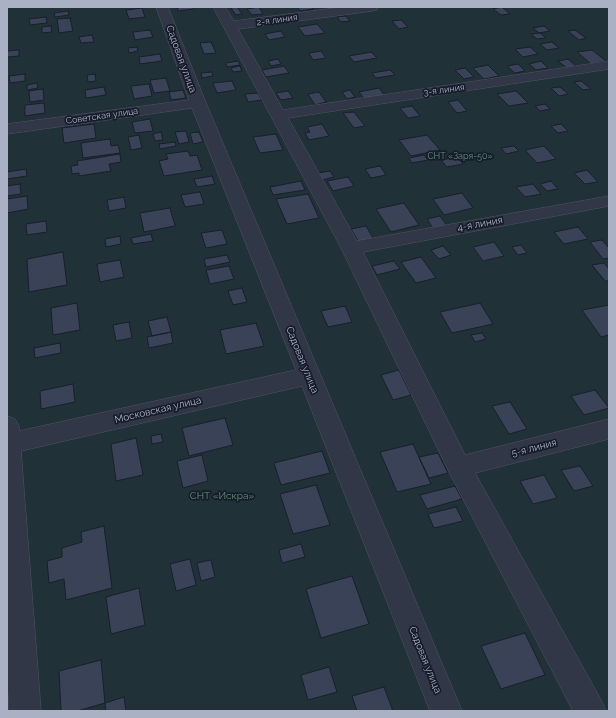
<!DOCTYPE html>
<html>
<head>
<meta charset="utf-8">
<style>
	body { margin:0 }
	#map { position:relative; width:616px; height:718px; overflow:hidden; background:#1e2536; font-family:Raleway,sans-serif }
	canvas { display:block }
	.frame { position:absolute; inset:0; border:8px solid #abb1c4; pointer-events:none }
</style>
</head>
<body>
<div id="map">
<canvas width="616" height="718"></canvas>
<div class="frame"></div>
</div>
<script>
const c = document.querySelector('canvas').getContext('2d');
c.lineJoin = 'round';
function paint(path, color) {
  c.fillStyle = color;
  c.fill(path, 'evenodd');
}
function shape(rows) {
  const path = new Path2D();
  for (const r of rows) {
    path.moveTo(r[0], r[1]);
    for (let i = 2; i < r.length; i += 2) path.lineTo(r[i], r[i + 1]);
  }
  return path;
}
function stroke(path, color, width, dash) {
  c.strokeStyle = color;
  c.lineWidth = width;
  c.lineCap = dash ? 'butt' : 'round';
  c.setLineDash(dash || []);
  c.stroke(path);
}
function drawText(font, color, halo, rows, align = 'center') {
  c.font = font + ' Raleway,sans-serif';
  c.lineWidth = 3.5;
  c.setLineDash([]);
  c.textBaseline = 'middle';
  c.strokeStyle = halo;
  c.fillStyle = color;
  for (const [text, x, y, turn = 0] of rows) {
    c.save();
    c.translate(x, y);
    c.rotate((+turn || 0) * Math.PI / 180);
    c.textAlign = isNaN(turn) ? turn : align;
    if (halo) c.strokeText(text, 0, 0);
    c.fillText(text, 0, 0);
    c.restore();
  }
}
paint(shape([
	[7,7,609,7,609,711,7,711]
]), '#203137');
const building = shape([
	[177,7,194,7,194,9,178,11,177,7],
	[237,7,242,14,236,15,231,8,237,7],
	[259,7,263,14,252,15,247,9,259,7],
	[297,7,311,7,313,9,300,11,297,7],
	[502,7,510,14,501,15,493,9,502,7],
	[142,8,145,17,129,19,126,10,142,8],
	[68,11,69,15,55,17,54,13,68,11],
	[346,16,350,21,341,22,337,17,346,16],
	[46,17,47,23,30,25,29,19,46,17],
	[70,18,73,31,59,33,57,19,70,18],
	[401,20,408,27,399,29,392,21,401,20],
	[317,24,325,33,305,36,298,27,317,24],
	[51,26,52,32,42,33,42,27,51,26],
	[544,26,550,31,539,33,533,28,544,26],
	[150,30,153,37,135,40,133,32,150,30],
	[575,30,586,38,579,40,568,31,575,30],
	[281,31,285,37,269,40,265,34,281,31],
	[540,33,546,38,537,39,531,34,540,33],
	[92,35,94,42,81,43,79,37,92,35],
	[211,42,216,53,204,54,200,43,211,42],
	[552,42,559,48,547,50,540,44,552,42],
	[137,47,138,51,129,53,128,48,137,47],
	[530,47,538,54,523,57,515,49,530,47],
	[19,50,19,56,7,57,7,51,19,50],
	[592,50,606,61,591,64,577,52,592,50],
	[321,51,326,58,313,60,309,53,321,51],
	[371,52,377,58,354,62,349,56,371,52],
	[160,54,162,61,140,64,139,57,160,54],
	[278,59,281,64,271,66,268,61,278,59],
	[568,59,576,66,567,68,558,61,568,59],
	[238,61,240,65,227,67,226,63,238,61],
	[541,61,548,68,536,70,529,64,541,61],
	[518,64,525,71,515,73,507,66,518,64],
	[488,65,499,76,484,79,473,68,488,65],
	[240,66,242,71,233,72,231,68,240,66],
	[284,66,289,73,266,77,262,70,284,66],
	[465,68,474,77,464,79,455,70,465,68],
	[390,70,395,75,376,78,372,73,390,70],
	[212,72,213,76,202,78,201,73,212,72],
	[25,74,25,81,10,83,9,76,25,74],
	[95,74,96,81,88,82,87,75,95,74],
	[166,78,170,91,154,93,150,80,166,78],
	[232,81,236,90,217,93,213,83,232,81],
	[581,81,591,89,583,90,574,82,581,81],
	[37,83,38,88,27,90,27,85,37,83],
	[149,84,152,96,134,99,131,86,149,84],
	[104,87,106,95,86,98,85,90,104,87],
	[560,87,568,94,559,96,551,88,560,87],
	[379,88,385,96,365,100,359,92,379,88],
	[43,89,44,100,30,102,29,91,43,89],
	[183,90,186,98,171,100,169,92,183,90],
	[350,90,355,97,347,99,342,92,350,90],
	[288,91,293,98,281,100,276,93,288,91],
	[516,91,528,103,509,106,497,94,516,91],
	[319,92,326,102,315,105,308,94,319,92],
	[258,93,262,100,248,102,245,94,258,93],
	[458,100,467,111,457,113,448,102,458,100],
	[44,103,45,113,25,116,25,105,44,103],
	[545,104,550,109,540,111,535,106,545,104],
	[412,106,420,116,408,118,400,108,412,106],
	[354,112,365,126,354,128,343,113,354,112],
	[150,119,153,131,135,133,132,122,150,119],
	[94,124,96,138,64,143,62,128,94,124],
	[322,124,329,136,309,140,305,133,310,132,307,127,322,124],
	[561,124,568,131,558,133,551,126,561,124],
	[186,131,189,142,179,144,175,132,186,131],
	[161,132,163,140,155,141,153,134,161,132],
	[199,132,203,142,193,144,190,133,199,132],
	[276,134,283,150,260,153,253,137,276,134],
	[139,135,142,148,131,150,128,137,139,135],
	[427,135,440,150,411,156,399,140,427,135],
	[110,139,111,146,118,145,120,153,83,158,81,143,110,139],
	[175,142,176,146,160,149,159,144,175,142],
	[514,146,519,151,506,154,501,148,514,146],
	[544,146,556,159,537,163,525,150,544,146],
	[188,151,190,156,197,155,202,170,164,176,159,161,168,159,166,154,188,151],
	[120,154,121,162,109,164,111,171,79,176,79,173,72,174,71,166,78,165,77,161,120,154],
	[424,155,428,160,412,163,409,158,424,155],
	[457,157,463,164,447,167,441,160,457,157],
	[380,166,386,175,371,178,365,169,380,166],
	[26,169,27,176,7,179,7,172,26,169],
	[587,170,598,182,585,184,574,173,587,170],
	[330,171,334,177,322,180,318,173,330,171],
	[212,176,215,184,197,187,194,179,212,176],
	[348,177,354,186,333,191,327,181,348,177],
	[301,181,305,190,273,195,270,187,301,181],
	[551,181,558,189,547,191,540,184,551,181],
	[20,184,21,194,7,196,7,186,20,184],
	[533,184,541,194,525,197,516,187,533,184],
	[200,192,204,204,185,207,181,195,200,192],
	[462,193,473,208,444,215,433,199,462,193],
	[308,194,319,218,287,224,276,199,308,194],
	[27,196,28,209,7,213,7,199,27,196],
	[124,197,126,208,109,211,107,200,124,197],
	[404,203,419,225,391,232,376,209,404,203],
	[170,208,175,226,144,232,140,213,170,208],
	[440,216,448,227,434,230,427,219,440,216],
	[46,221,47,232,27,235,26,224,46,221],
	[366,226,375,241,360,244,351,229,366,226],
	[578,227,588,239,564,244,554,232,578,227],
	[222,230,227,244,206,248,201,233,222,230],
	[151,234,153,241,133,244,131,238,151,234],
	[120,236,121,244,106,247,105,239,120,236],
	[602,240,609,248,609,258,603,259,590,242,602,240],
	[494,242,504,256,483,261,473,247,494,242],
	[521,245,527,253,518,255,512,247,521,245],
	[443,246,451,255,439,259,431,250,443,246],
	[63,252,67,285,29,292,27,259,63,252],
	[227,255,230,262,206,267,204,259,227,255],
	[421,257,436,278,416,283,401,262,421,257],
	[120,260,124,277,100,282,97,264,120,260],
	[394,261,400,269,377,275,372,266,394,261],
	[604,263,609,269,609,281,605,281,592,265,604,263],
	[229,266,234,279,210,284,206,270,229,266],
	[242,288,247,302,233,305,228,291,242,288],
	[77,303,80,330,53,335,51,308,77,303],
	[480,303,493,324,452,333,440,312,480,303],
	[609,305,609,335,601,337,582,310,609,305],
	[345,306,352,322,328,327,321,311,345,306],
	[167,317,171,332,152,336,148,321,167,317],
	[129,322,132,338,116,341,113,325,129,322],
	[256,323,264,346,226,354,220,330,256,323],
	[171,332,173,343,149,348,147,337,171,332],
	[482,333,486,339,475,342,471,335,482,333],
	[60,343,61,353,35,358,34,348,60,343],
	[399,370,411,395,393,400,381,375,399,370],
	[73,384,75,402,41,409,40,391,73,384],
	[595,390,609,408,584,415,571,396,595,390],
	[510,402,527,429,509,434,492,406,510,402],
	[225,418,233,445,189,456,182,428,225,418],
	[161,434,163,442,152,444,151,436,161,434],
	[136,438,143,475,116,481,111,444,136,438],
	[413,444,431,484,397,492,380,452,413,444],
	[322,451,330,473,281,485,274,463,322,451],
	[438,453,448,473,429,478,419,457,438,453],
	[202,455,208,481,183,488,177,461,202,455],
	[580,466,593,486,574,491,561,470,580,466],
	[544,475,557,498,533,504,520,481,544,475],
	[316,485,330,525,293,534,280,494,316,485],
	[455,486,462,499,427,509,420,495,455,486],
	[456,507,463,521,434,528,428,514,456,507],
	[104,526,112,588,66,600,64,579,49,583,47,561,62,557,62,548,82,542,81,532,104,526],
	[301,544,305,557,282,563,279,550,301,544],
	[190,559,196,585,176,591,170,564,190,559],
	[211,560,215,577,201,581,197,563,211,560],
	[352,576,369,624,321,638,306,589,352,576],
	[139,588,145,625,111,634,106,597,139,588],
	[525,633,545,675,501,689,481,646,525,633],
	[101,660,105,703,77,711,61,711,59,671,101,660],
	[329,667,337,692,308,700,301,675,329,667],
	[384,687,393,711,357,711,352,696,384,687],
	[124,697,126,711,106,711,105,703,124,697]
]);
paint(building, '#3a4257');
stroke(building, '#191e2d', 1);
const minor = shape([
	[156,7,168,7,206,103,462,711,430,711,302,386,21,451,41,711,9,711,7,662,7,416,15,419,19,426,19,431,296,370,192,108,7,134,7,124,189,100,156,7],
	[213,7,225,7,234,21,343,7,378,7,377,10,372,11,238,29,283,110,609,61,609,69,288,118,357,241,609,196,609,206,363,252,465,455,609,419,609,439,475,473,601,700,606,711,573,711,450,474,341,248,213,7]
]);
stroke(minor, '#4f5465', 1);
paint(minor, '#313746');
drawText('9px', '#abb1c4', '#171c2b', [
	["2-я линия",277,20,-8],
	["3-я линия",444,90,-8],
	["Советская улица",102,116,-8]
]);
drawText('9px', '#629475', '#171c2b', [
	["СНТ «Заря-50»",460,156]
]);
drawText('10px', '#abb1c4', '#171c2b', [
	["Садовая улица",181,59,70],
	["4-я линия",480,224,-10],
	["Садовая улица",302,360,68],
	["Московская улица",158,410,-13],
	["5-я линия",534,448,-14],
	["Садовая улица",425,660,68]
]);
drawText('10px', '#629475', '#171c2b', [
	["СНТ «Искра»",222,496]
]);
</script>
</body>
</html>
